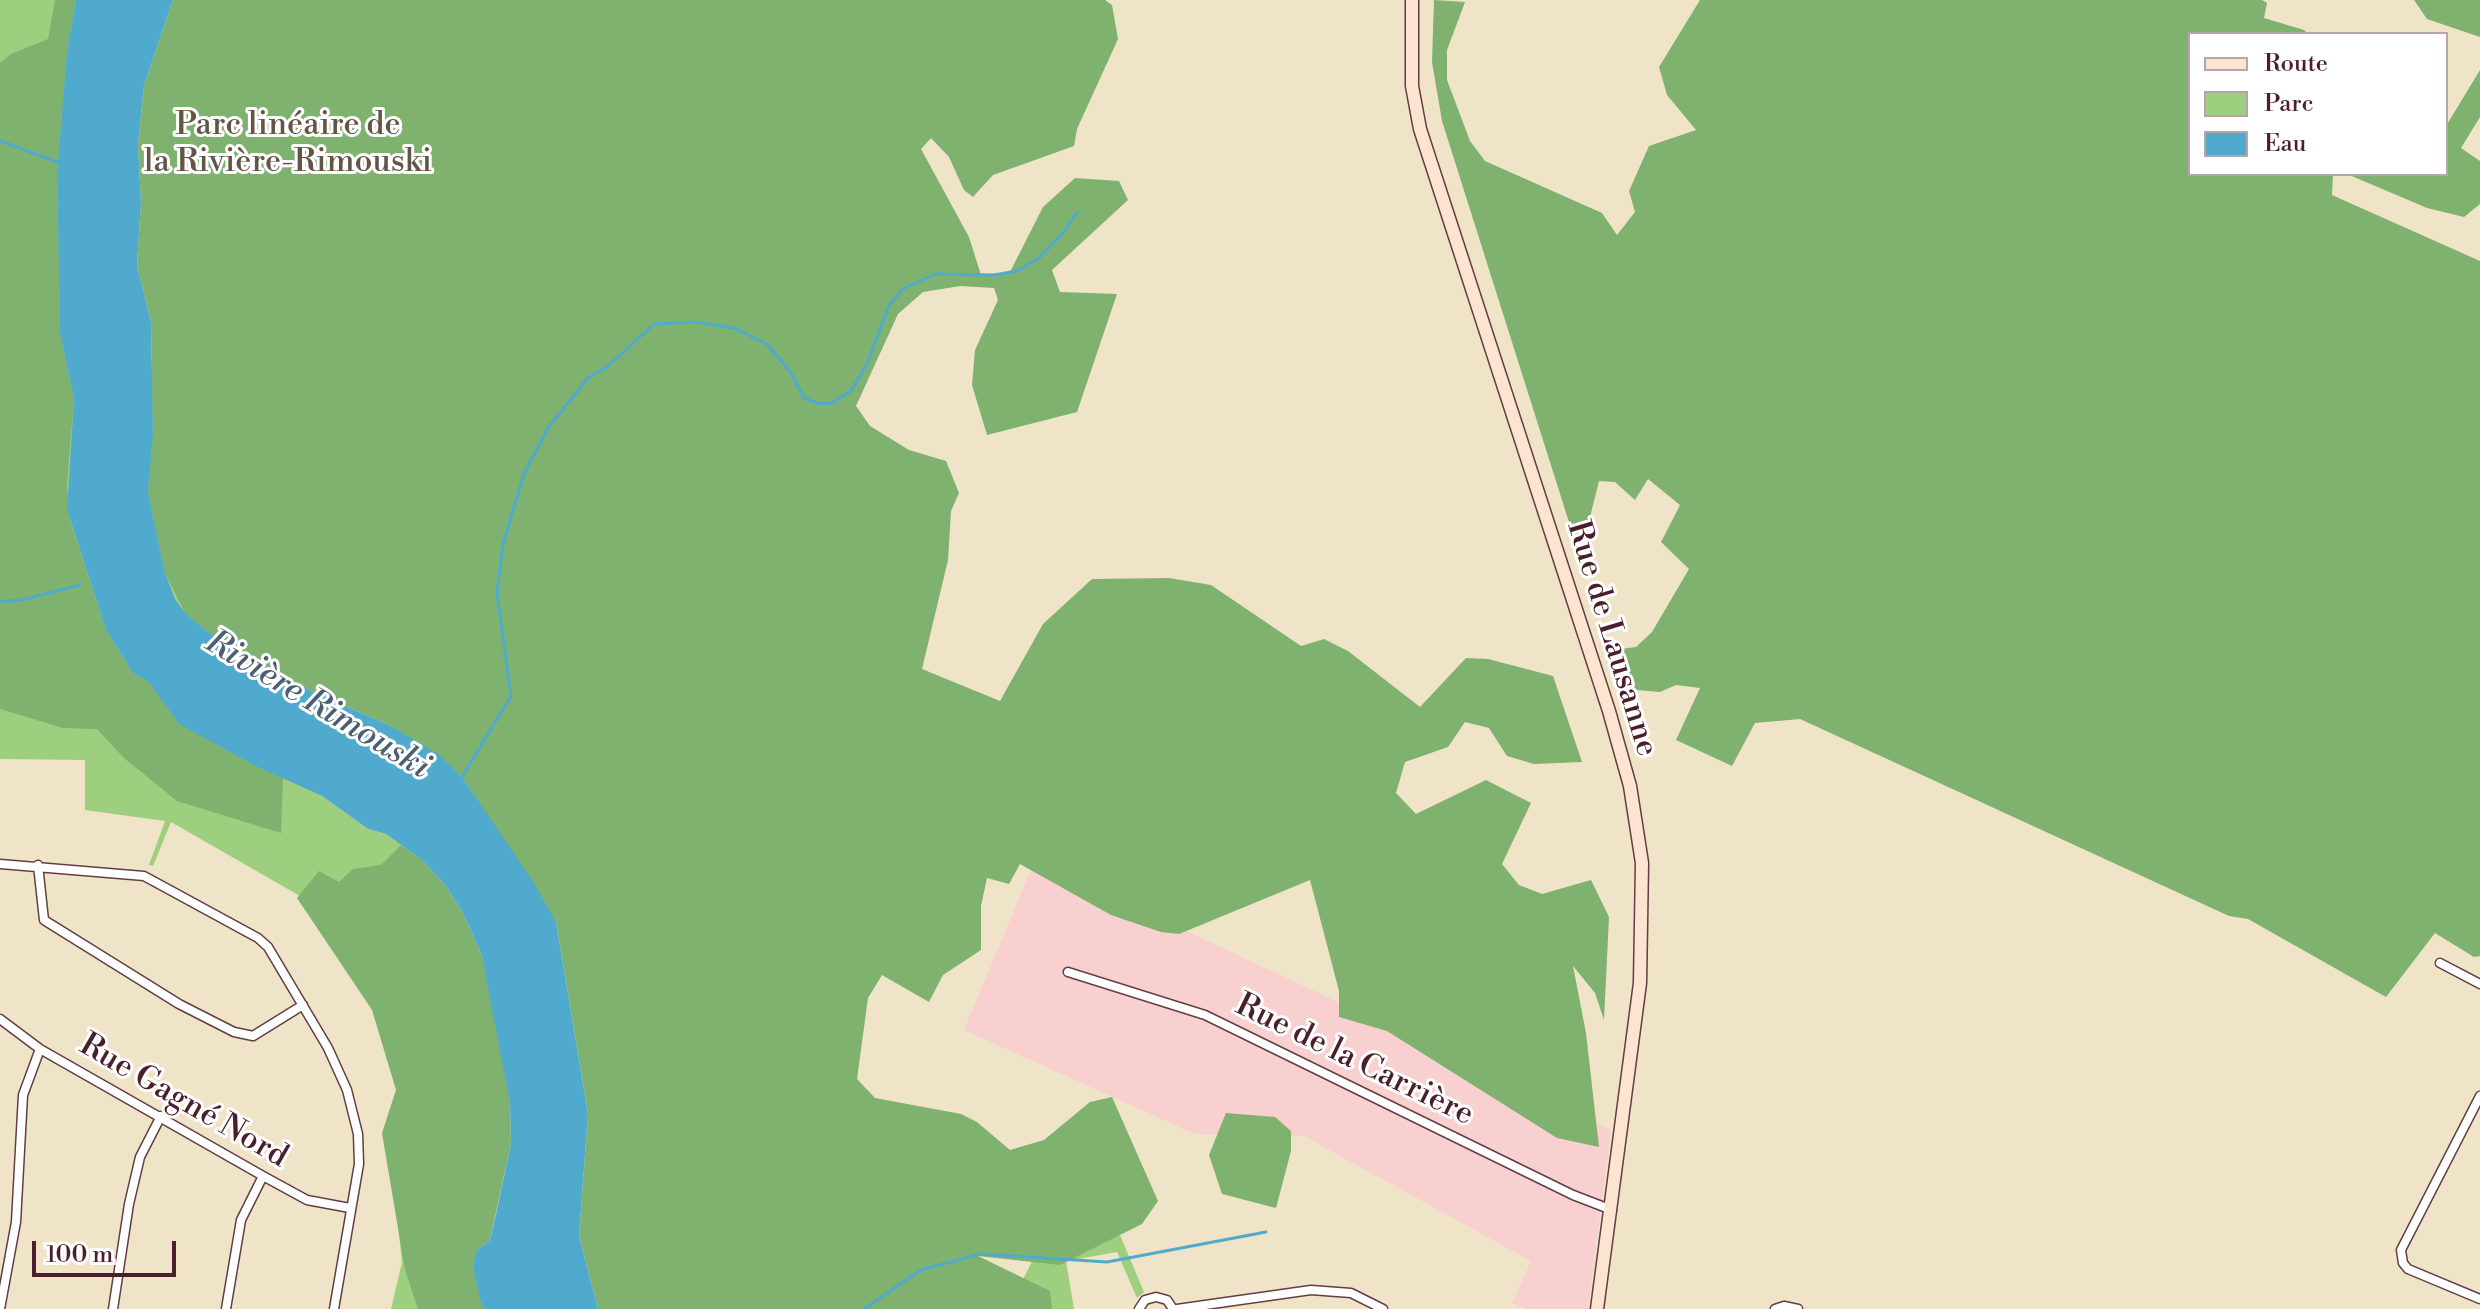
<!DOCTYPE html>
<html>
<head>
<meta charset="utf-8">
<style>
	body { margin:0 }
	#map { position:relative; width:2480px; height:1309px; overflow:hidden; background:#f0e4c8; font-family:"Libre Bodoni",serif }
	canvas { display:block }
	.legend { position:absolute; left:2188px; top:32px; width:260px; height:144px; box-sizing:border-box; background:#fff; border:2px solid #b7a5aa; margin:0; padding:10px 14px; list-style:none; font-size:24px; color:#4a1f2b }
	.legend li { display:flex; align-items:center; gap:16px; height:40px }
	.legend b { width:40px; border:2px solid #b7a5aa }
	.scale { position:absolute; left:32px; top:1241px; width:144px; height:36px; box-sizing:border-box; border:4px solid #4a1f2b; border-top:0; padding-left:10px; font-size:24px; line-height:28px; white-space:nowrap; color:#4a1f2b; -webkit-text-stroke:6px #fff; paint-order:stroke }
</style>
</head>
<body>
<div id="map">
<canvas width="2480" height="1309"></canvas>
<ul class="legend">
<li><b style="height:10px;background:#fde4d0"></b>Route</li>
<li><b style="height:22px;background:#9ecf7f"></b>Parc</li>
<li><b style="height:22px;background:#50aace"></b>Eau</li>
</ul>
<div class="scale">100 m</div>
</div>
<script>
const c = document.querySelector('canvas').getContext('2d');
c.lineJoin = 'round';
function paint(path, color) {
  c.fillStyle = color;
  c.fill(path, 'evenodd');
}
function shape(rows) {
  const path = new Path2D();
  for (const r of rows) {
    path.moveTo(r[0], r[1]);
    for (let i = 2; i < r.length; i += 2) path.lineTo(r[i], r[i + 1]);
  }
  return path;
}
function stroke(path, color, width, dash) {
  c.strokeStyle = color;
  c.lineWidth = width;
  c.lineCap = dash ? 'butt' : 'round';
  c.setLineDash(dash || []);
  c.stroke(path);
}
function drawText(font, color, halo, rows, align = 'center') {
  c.font = font + ' "Libre Bodoni",serif';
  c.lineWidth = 6;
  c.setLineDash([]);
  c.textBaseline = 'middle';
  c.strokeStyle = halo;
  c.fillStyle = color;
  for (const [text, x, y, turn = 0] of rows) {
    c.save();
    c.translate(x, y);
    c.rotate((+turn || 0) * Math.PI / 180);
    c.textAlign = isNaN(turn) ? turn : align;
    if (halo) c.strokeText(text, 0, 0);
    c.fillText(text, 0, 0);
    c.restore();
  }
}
paint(shape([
	[1035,860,1611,1130,1588,1309,1526,1309,1512,1303,1531,1261,1304,1136,1195,1134,964,1030]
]), '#f7d0cf');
paint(shape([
	[0,0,76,0,65,90,283,777,322,796,368,829,386,834,422,860,482,956,491,996,481,1302,485,1309,391,1309,402,1262,388,1133,401,1066,380,1017,300,896,171,822,153,866,149,865,165,821,85,810,85,760,0,759],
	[1109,1209,1144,1292,1137,1298,1117,1252,1066,1261,1074,1309,1008,1309,1052,1222]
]), '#9ecf7f');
paint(shape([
	[55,0,76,0,67,52,57,171,60,332,74,399,67,484,70,521,106,630,133,673,149,681,179,724,283,777,281,833,177,801,124,758,97,729,63,728,0,709,0,63,11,54,48,39],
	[173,0,1105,0,1112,5,1118,39,1077,129,1074,146,993,175,973,197,964,190,949,157,931,138,921,149,969,237,981,275,1010,272,1043,207,1075,178,1119,181,1128,200,1052,270,1060,292,1117,294,1077,412,987,435,972,385,975,350,998,300,994,288,960,286,923,292,898,314,856,406,870,426,909,450,946,461,959,493,951,511,948,560,922,669,1000,701,1043,624,1092,579,1169,578,1211,585,1301,646,1324,639,1348,651,1420,707,1466,658,1488,659,1553,676,1582,762,1534,764,1507,756,1489,728,1465,722,1448,747,1405,762,1396,793,1416,814,1486,780,1531,803,1502,864,1519,885,1542,894,1591,880,1609,917,1604,1020,1595,993,1573,966,1586,1033,1599,1147,1557,1138,1387,1031,1339,1017,1339,991,1310,880,1179,934,1161,932,1111,915,1020,864,1009,884,987,878,981,906,981,950,943,975,929,1002,882,975,868,998,857,1079,875,1098,961,1114,977,1122,1010,1150,1044,1140,1090,1102,1112,1097,1158,1201,1142,1224,1060,1265,978,1256,1050,1291,1052,1309,598,1309,579,1236,588,1114,556,922,462,777,389,725,311,691,218,640,185,613,165,573,148,492,153,436,151,322,137,265,141,202,138,144,144,86],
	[1434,0,1465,2,1447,50,1447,80,1470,141,1485,161,1602,213,1617,235,1635,212,1629,191,1649,146,1696,130,1667,95,1659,67,1700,0,2262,0,2267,3,2264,18,2304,30,2308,34,2190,34,2190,174,2333,174,2332,195,2480,261,2480,956,2474,957,2435,933,2386,997,2248,919,2229,916,1800,719,1755,723,1732,766,1676,740,1700,688,1676,685,1660,692,1625,689,1612,650,1636,647,1652,632,1689,569,1661,542,1680,505,1648,479,1635,500,1615,482,1599,481,1580,557,1442,121,1432,62],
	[2414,0,2480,0,2480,37,2427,19],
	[2480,70,2480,117,2461,148,2480,161,2480,204,2464,217,2427,208,2347,174,2446,174,2446,126],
	[401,845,422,860,446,886,463,913,482,956,496,1021,510,1104,511,1143,490,1240,476,1251,473,1268,485,1309,418,1309,405,1270,382,1133,396,1090,372,1010,297,898,319,871,339,882,353,869,381,865],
	[1226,1113,1275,1117,1291,1131,1291,1151,1276,1208,1222,1194,1209,1155]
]), '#7eb26e');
paint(shape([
	[76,0,173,0,144,86,138,144,141,202,137,265,151,322,153,436,148,492,165,573,175,599,185,613,218,640,311,691,389,725,438,754,462,777,534,883,556,922,588,1114,579,1236,598,1309,485,1309,481,1302,473,1268,476,1251,490,1240,496,1214,511,1143,510,1104,482,956,463,913,446,886,422,860,386,834,368,829,322,796,256,766,179,724,149,682,133,673,106,630,67,510,74,399,60,332,57,171,67,52]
]), '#50aace');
stroke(shape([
	[0,141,60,163],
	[0,602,26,599,80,585],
	[462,777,511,696,497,593,503,544,524,474,548,428,588,378,607,367,654,324,695,322,734,328,768,345,791,373,804,398,820,404,832,403,851,391,867,364,889,305,903,289,935,274,994,275,1017,271,1039,258,1063,233,1077,212],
	[864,1309,921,1270,980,1254,1107,1262,1266,1232]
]), '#50aace', 3);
const street = shape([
	[0,864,144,876,258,938,268,947,328,1048,347,1090,358,1134,359,1164,334,1309],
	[38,865,44,920,179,1004,234,1032,253,1036,303,1005],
	[2440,963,2480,984],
	[1068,972,1205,1015,1573,1195,1612,1210],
	[0,1019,40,1049,263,1176,307,1200,350,1208],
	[2480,1096,2401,1250,2403,1263,2408,1269,2480,1299],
	[0,1309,16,1222,23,1095,40,1049],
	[113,1309,129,1204,140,1157,161,1116],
	[226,1309,241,1220,263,1176],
	[1139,1309,1145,1300,1156,1297,1167,1300,1173,1309],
	[1177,1309,1311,1290,1351,1293,1383,1309],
	[1775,1309,1784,1306,1798,1309]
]);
const secondary = shape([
	[1412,0,1412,86,1420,129,1609,711,1630,786,1642,863,1640,983,1597,1309]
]);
stroke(street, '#633d43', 11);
stroke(secondary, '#633d43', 15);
stroke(street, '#fff', 8);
stroke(secondary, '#fde4d0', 12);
drawText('32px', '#635444', '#fff', [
	["Parc linéaire de",288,126],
	["la Rivière-Rimouski",288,163]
]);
drawText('32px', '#4a1f2b', '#fff', [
	["Rue de Lausanne",1611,639,73],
	["Rue de la Carrière",1354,1061,26],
	["Rue Gagné Nord",183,1102,30]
]);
drawText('italic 34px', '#4d5e74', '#fff', [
	["Rivière Rimouski",317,706,31]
]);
</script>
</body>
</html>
